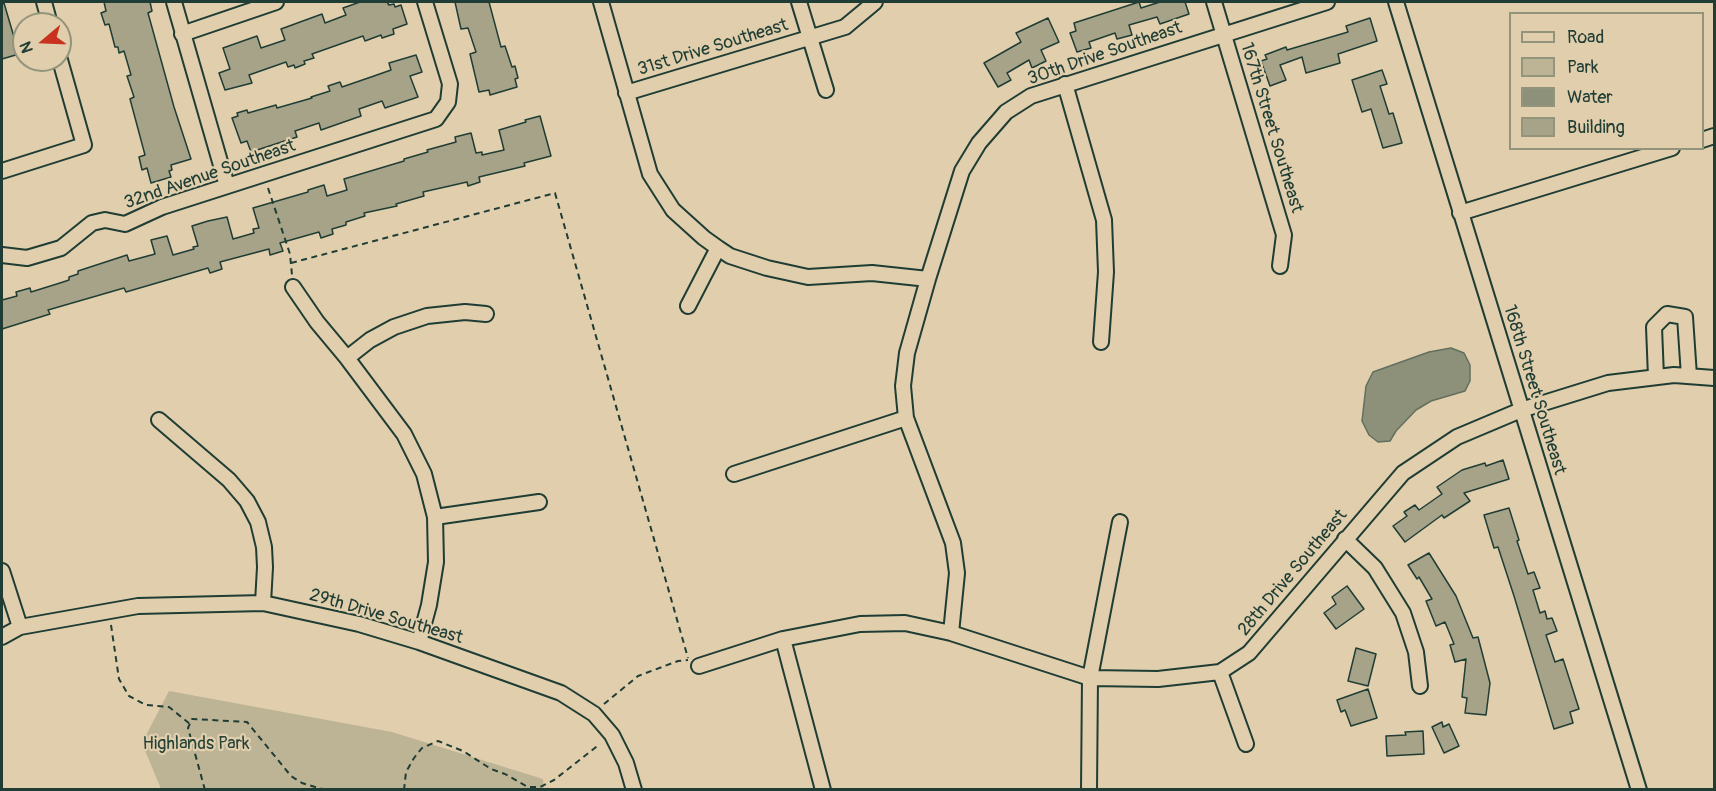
<!DOCTYPE html>
<html>
<head>
<meta charset="utf-8">
<style>
	body { margin:0 }
	#map { position:relative; width:1716px; height:791px; overflow:hidden; background:#e0ceac; font-family:Pangolin,sans-serif }
	canvas { display:block }
	.frame { position:absolute; inset:0; border:3px solid #1f3d34; pointer-events:none }
	.legend { position:absolute; left:1509px; top:12px; width:195px; height:138px; box-sizing:border-box; background:#e0ceac; border:2px solid #93947c; margin:0; padding:8px 10px; list-style:none; font-size:18px; color:#1f3d34 }
	.legend li { display:flex; align-items:center; gap:12px; height:30px }
	.legend b { width:30px; border:2px solid #93947c }
	.north { position:absolute; left:12px; top:12px; width:60px; height:60px; box-sizing:border-box; background:#e0ceac; border:2px solid #93947c; border-radius:50%; rotate:251deg; font-size:16px; font-weight:700; line-height:24px; text-align:center; color:#1f3d34 }
	.north::after { content:''; display:block; margin:auto; width:21px; height:27px; background:#c8321e; clip-path:polygon(50% 0,100% 100%,50% 72%,0 100%) }
</style>
</head>
<body>
<div id="map">
<canvas width="1716" height="791"></canvas>
<div class="frame"></div>
<ul class="legend">
<li><b style="height:8px;background:#e0ceac"></b>Road</li>
<li><b style="height:16px;background:#bdb496"></b>Park</li>
<li><b style="height:16px;background:#8e917a"></b>Water</li>
<li><b style="height:16px;background:#a7a389"></b>Building</li>
</ul>
<div class="north">N</div>
</div>
<script>
const c = document.querySelector('canvas').getContext('2d');
c.lineJoin = 'round';
function paint(path, color) {
  c.fillStyle = color;
  c.fill(path, 'evenodd');
}
function shape(rows) {
  const path = new Path2D();
  for (const r of rows) {
    path.moveTo(r[0], r[1]);
    for (let i = 2; i < r.length; i += 2) path.lineTo(r[i], r[i + 1]);
  }
  return path;
}
function stroke(path, color, width, dash) {
  c.strokeStyle = color;
  c.lineWidth = width;
  c.lineCap = dash ? 'butt' : 'round';
  c.setLineDash(dash || []);
  c.stroke(path);
}
function drawText(font, color, halo, rows, align = 'center') {
  c.font = font + ' Pangolin,sans-serif';
  c.lineWidth = 4.5;
  c.setLineDash([]);
  c.textBaseline = 'middle';
  c.strokeStyle = halo;
  c.fillStyle = color;
  for (const [text, x, y, turn = 0] of rows) {
    c.save();
    c.translate(x, y);
    c.rotate((+turn || 0) * Math.PI / 180);
    c.textAlign = isNaN(turn) ? turn : align;
    if (halo) c.strokeText(text, 0, 0);
    c.fillText(text, 0, 0);
    c.restore();
  }
}
paint(shape([
	[169,691,392,732,543,779,544,789,161,789,142,743]
]), '#bdb496');
const water = shape([
	[1451,348,1464,353,1470,365,1470,381,1465,391,1431,401,1416,410,1396,431,1390,441,1378,442,1369,435,1362,421,1366,386,1373,372,1429,352,1451,348]
]);
paint(water, '#8e917a');
stroke(water, '#626f5e', 1.5);
const building = shape([
	[104,2,150,2,152,11,148,13,174,107,191,159,171,165,172,170,169,171,171,177,151,183,147,168,142,170,139,157,145,155,130,99,134,97,127,76,131,75,124,51,119,53,118,47,115,47,109,24,105,25,101,13,106,11,104,2],
	[360,2,387,2,389,5,394,4,395,7,401,5,407,24,393,29,394,34,382,38,381,35,365,41,363,36,312,54,314,58,304,61,305,64,295,68,294,65,288,67,286,62,249,75,252,83,225,90,219,73,230,69,223,48,257,36,261,48,285,40,281,29,322,14,325,23,346,15,343,8,360,2],
	[455,2,489,2,501,47,505,46,512,67,515,66,518,78,515,79,517,87,490,95,489,90,479,92,470,54,476,52,468,28,461,29,455,2],
	[1139,2,1141,8,1160,2,1185,2,1189,14,1160,24,1157,17,1129,25,1132,35,1117,39,1115,33,1089,42,1091,48,1077,52,1070,33,1076,31,1074,23,1139,2],
	[4,3,19,54,2,59,2,4,4,3],
	[1048,18,1059,42,1041,50,1046,61,1032,68,1029,60,1007,73,1011,80,998,87,984,63,1021,42,1016,33,1048,18],
	[1370,18,1377,41,1338,54,1340,63,1306,73,1302,57,1280,65,1286,80,1270,86,1261,61,1267,59,1265,55,1286,47,1287,50,1348,32,1346,26,1370,18],
	[416,55,422,72,410,76,418,97,385,108,382,101,359,109,361,116,321,130,319,123,295,131,297,137,251,152,247,141,241,143,232,118,238,116,237,113,247,110,248,113,276,105,277,108,312,98,311,97,330,91,328,86,340,82,342,87,374,76,391,70,389,63,416,55],
	[1382,70,1387,84,1380,86,1389,114,1393,113,1402,143,1383,148,1371,109,1362,112,1352,80,1382,70],
	[540,116,551,156,524,163,525,166,479,177,480,182,468,186,467,182,423,192,424,196,396,204,397,206,364,213,365,216,346,222,346,225,332,229,333,234,321,238,319,232,280,243,283,251,270,255,269,249,220,262,222,269,210,273,208,268,126,292,124,288,48,310,50,314,2,329,2,300,17,296,16,292,30,288,31,292,60,283,69,280,69,277,78,274,78,271,127,255,129,261,155,254,151,240,167,236,173,255,194,249,193,247,198,246,192,226,208,221,227,217,233,239,254,233,253,229,259,228,253,208,308,192,308,190,324,185,327,196,347,190,344,179,404,161,404,159,428,152,427,150,456,142,455,137,471,133,476,153,482,152,482,155,504,150,499,130,526,122,525,120,540,116],
	[1503,460,1509,479,1464,493,1470,501,1444,518,1442,515,1405,542,1393,526,1407,516,1404,512,1415,505,1419,510,1442,494,1437,487,1462,470,1485,463,1486,466,1503,460],
	[1509,508,1519,540,1517,541,1528,574,1534,572,1540,588,1533,590,1540,613,1545,611,1547,619,1552,618,1557,631,1546,635,1555,662,1563,659,1579,709,1570,712,1573,723,1554,729,1514,596,1498,547,1494,548,1484,515,1509,508],
	[1429,553,1456,596,1473,638,1478,637,1490,683,1486,715,1465,713,1467,698,1462,697,1466,659,1455,662,1450,645,1454,644,1445,622,1436,626,1426,601,1432,599,1419,577,1417,579,1408,565,1429,553],
	[1347,586,1364,609,1336,629,1324,613,1336,604,1332,597,1347,586],
	[1356,648,1376,654,1368,686,1348,681,1356,648],
	[1368,689,1377,718,1351,726,1345,710,1341,712,1337,700,1368,689],
	[1442,722,1443,727,1449,724,1459,746,1444,753,1432,727,1442,722],
	[1423,731,1424,754,1387,756,1386,736,1406,735,1405,732,1423,731]
]);
paint(building, '#a7a389');
stroke(building, '#1f3d34', 1.5);
const minor = shape([
	[44,2,50,24],
	[174,2,227,186],
	[601,2,650,174,673,210,704,238,718,248,688,306],
	[799,2,826,90],
	[1214,2,1284,235,1280,266],
	[1396,2,1639,790],
	[182,34,276,2],
	[1065,84,1104,220,1106,272,1101,342],
	[626,93,845,27,875,2],
	[1702,140,1714,136],
	[2,171,84,145,60,60],
	[1460,213,1672,148],
	[718,248,730,256,767,268,808,277,872,273,928,279],
	[2,255,27,258,61,248,92,223,105,220,125,224,162,207,436,119,448,102,450,84,425,2],
	[293,287,317,322,347,358,404,434,424,474,435,517,436,562,429,605,419,642],
	[347,358,370,340,394,327,427,316,465,312,486,314],
	[1656,377,1654,327,1667,314,1685,317,1689,376],
	[159,420,229,480,247,501,258,522,264,547,265,567,263,603],
	[734,474,906,418],
	[435,517,539,502],
	[1345,539,1375,568,1403,613,1416,652,1420,686],
	[2,571,20,627],
	[951,633,957,573,953,543,906,418,903,386,907,353,928,279,962,171,979,143,1006,112,1031,96,1327,2],
	[2,637,20,627,138,606,263,603,359,624,419,642,561,693,594,714,612,735,626,763,634,790],
	[783,639,823,790],
	[699,666,783,639,860,624,905,623,951,633,1090,678,1158,679,1220,672,1249,653,1403,473,1457,437,1521,410,1608,383,1674,375,1714,378],
	[1220,672,1246,744],
	[1089,790,1090,678,1120,522]
]);
stroke(minor, '#1f3d34', 18);
stroke(shape([
	[268,188,290,254,292,275],
	[291,263,555,193,688,658],
	[111,625,119,679,129,696,146,705,169,707,190,724],
	[604,704,638,676,678,661,688,660],
	[205,790,188,728,192,719,247,722,291,776,302,783,325,790],
	[404,790,406,772,414,758,422,748,438,741,463,751,491,769,505,774,528,787,540,787,554,780,600,744]
]), '#1f3d34', 2, [6, 4.5]);
stroke(minor, '#e0ceac', 14);
drawText('18px', '#1f3d34', '#e0ceac', [
	["31st Drive Southeast",713,48,-17],
	["30th Drive Southeast",1105,54,-19],
	["167th Street Southeast",1271,128,73],
	["32nd Avenue Southeast",210,175,-19],
	["168th Street Southeast",1534,390,73],
	["28th Drive Southeast",1293,573,-50],
	["29th Drive Southeast",386,617,16]
]);
drawText('18px', '#274339', '#e0ceac', [
	["Highlands Park",196,744]
]);
</script>
</body>
</html>
